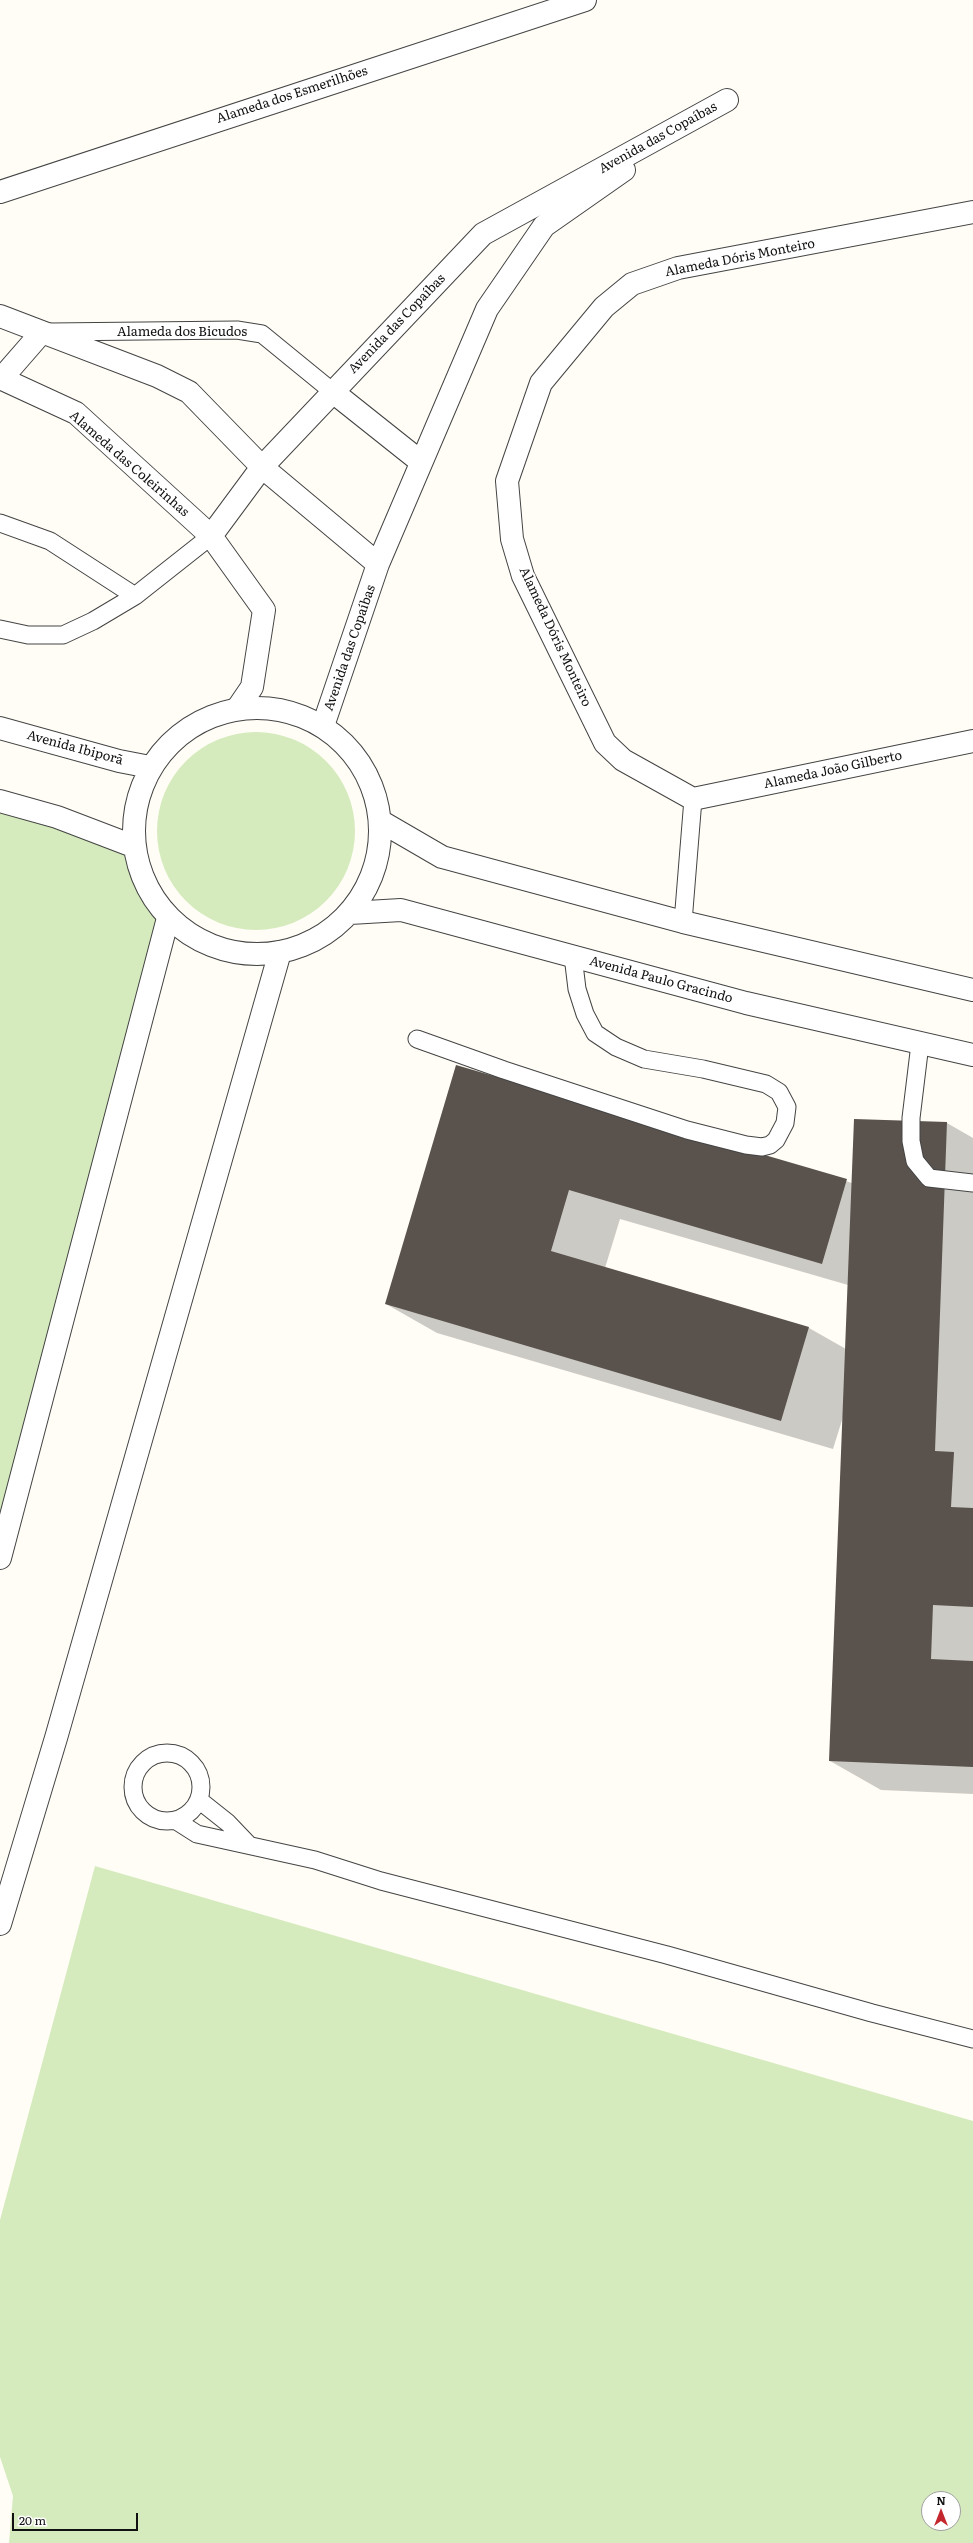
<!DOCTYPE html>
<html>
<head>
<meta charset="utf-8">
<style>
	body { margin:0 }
	#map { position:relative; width:973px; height:2543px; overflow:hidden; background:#fffdf5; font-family:Literata,serif }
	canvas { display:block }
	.north { position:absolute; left:921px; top:2491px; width:40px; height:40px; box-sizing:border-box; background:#fff; border:1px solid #a0a0a0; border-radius:50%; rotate:0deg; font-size:11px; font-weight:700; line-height:16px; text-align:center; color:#111 }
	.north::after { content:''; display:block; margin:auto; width:14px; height:18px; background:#c4262e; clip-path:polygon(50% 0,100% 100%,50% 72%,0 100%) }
	.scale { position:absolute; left:12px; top:2513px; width:126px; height:18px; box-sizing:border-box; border:2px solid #111; border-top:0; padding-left:5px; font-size:12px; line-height:14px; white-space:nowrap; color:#111; -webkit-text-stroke:3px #fff; paint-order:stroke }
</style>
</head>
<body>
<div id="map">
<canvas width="973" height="2543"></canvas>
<div class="north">N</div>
<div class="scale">20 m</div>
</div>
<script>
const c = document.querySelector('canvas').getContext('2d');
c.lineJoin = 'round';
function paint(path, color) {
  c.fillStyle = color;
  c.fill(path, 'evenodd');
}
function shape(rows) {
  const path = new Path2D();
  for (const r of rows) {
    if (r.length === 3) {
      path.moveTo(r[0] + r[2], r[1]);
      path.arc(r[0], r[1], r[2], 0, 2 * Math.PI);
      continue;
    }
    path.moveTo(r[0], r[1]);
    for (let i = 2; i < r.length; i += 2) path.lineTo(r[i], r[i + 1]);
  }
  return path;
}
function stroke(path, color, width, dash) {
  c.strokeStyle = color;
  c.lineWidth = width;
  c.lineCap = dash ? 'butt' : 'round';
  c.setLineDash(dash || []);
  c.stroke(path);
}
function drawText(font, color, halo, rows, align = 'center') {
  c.font = font + ' Literata,serif';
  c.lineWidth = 4;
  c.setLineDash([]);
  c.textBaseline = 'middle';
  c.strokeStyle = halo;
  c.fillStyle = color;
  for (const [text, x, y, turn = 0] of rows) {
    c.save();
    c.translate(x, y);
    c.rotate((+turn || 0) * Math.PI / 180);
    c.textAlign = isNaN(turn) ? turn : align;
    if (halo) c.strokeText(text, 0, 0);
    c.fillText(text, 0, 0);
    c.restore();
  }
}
paint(shape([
	[256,831,99],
	[0,801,133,846,168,918,0,1558],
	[95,1866,973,2121,973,2543,9,2543,13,2496,0,2457,0,2220],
	[929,2499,953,2499,953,2523,929,2523]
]), '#d5ebbd');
paint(shape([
	[457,1066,852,1183,947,1123,973,1138,973,1794,881,1790,830,1761,843,1417,833,1449,437,1333,386,1304],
	[620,1219,848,1285,846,1349,809,1328,605,1268]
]), '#0003');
paint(shape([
	[456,1065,847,1179,822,1264,569,1190,551,1251,809,1327,781,1421,385,1304],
	[854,1119,947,1122,935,1451,954,1452,951,1507,973,1508,973,1607,933,1605,931,1659,973,1661,973,1767,829,1761]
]), '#5a524d');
const service = shape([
	[50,332,237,330,262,334,333,392],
	[0,523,50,541,135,596],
	[0,629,28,635,63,635,93,621,135,596,211,536],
	[683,922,693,799],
	[417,1039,504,1070,687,1130,746,1145,762,1147,770,1145,776,1140,785,1123,787,1107,779,1092,766,1084,703,1069,644,1059,616,1047,595,1033,585,1014,577,989,573,956],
	[920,1044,911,1118,911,1141,915,1161,929,1178,973,1183],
	[167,1787,34],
	[199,1800,228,1823,249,1845],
	[175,1820,197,1834,315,1860,381,1881,667,1955,872,2013,973,2039]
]);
const minor = shape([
	[0,192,585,0],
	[973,212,678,268,632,284,604,307,541,383,507,481,512,539,523,576,605,743,623,760,693,799,973,741],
	[0,316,157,376,189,392,262,467,378,564],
	[0,378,76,413,211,536],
	[2,378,42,332],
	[333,392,421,462],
	[237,709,252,687,264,610,211,536,262,467,483,234,727,100],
	[323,726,378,564,487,309,544,226,624,170],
	[0,1558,168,918],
	[0,1924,56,1738,280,952]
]);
const tertiary = shape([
	[257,831,123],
	[0,728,119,761,150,767],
	[0,801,57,817,133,846],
	[380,821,442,857,683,922,973,990],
	[350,913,401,910,746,1003,973,1055]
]);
stroke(service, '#444', 19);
stroke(minor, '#444', 24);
stroke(tertiary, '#444', 24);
stroke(service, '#fff', 17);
stroke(minor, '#fff', 22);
stroke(tertiary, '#fff', 22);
drawText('13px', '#111', '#fff', [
	["Alameda dos Esmerilhões",292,95,-18],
	["Avenida das Copaíbas",658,138,-29],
	["Alameda Dóris Monteiro",740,258,-11],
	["Avenida das Copaíbas",397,324,-46],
	["Alameda dos Bicudos",182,332],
	["Alameda das Coleirinhas",129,464,41],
	["Alameda Dóris Monteiro",555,637,65],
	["Avenida das Copaíbas",350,648,-71],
	["Avenida Ibiporã",75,748,15],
	["Alameda João Gilberto",833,770,-12],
	["Avenida Paulo Gracindo",661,980,15]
]);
</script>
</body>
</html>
